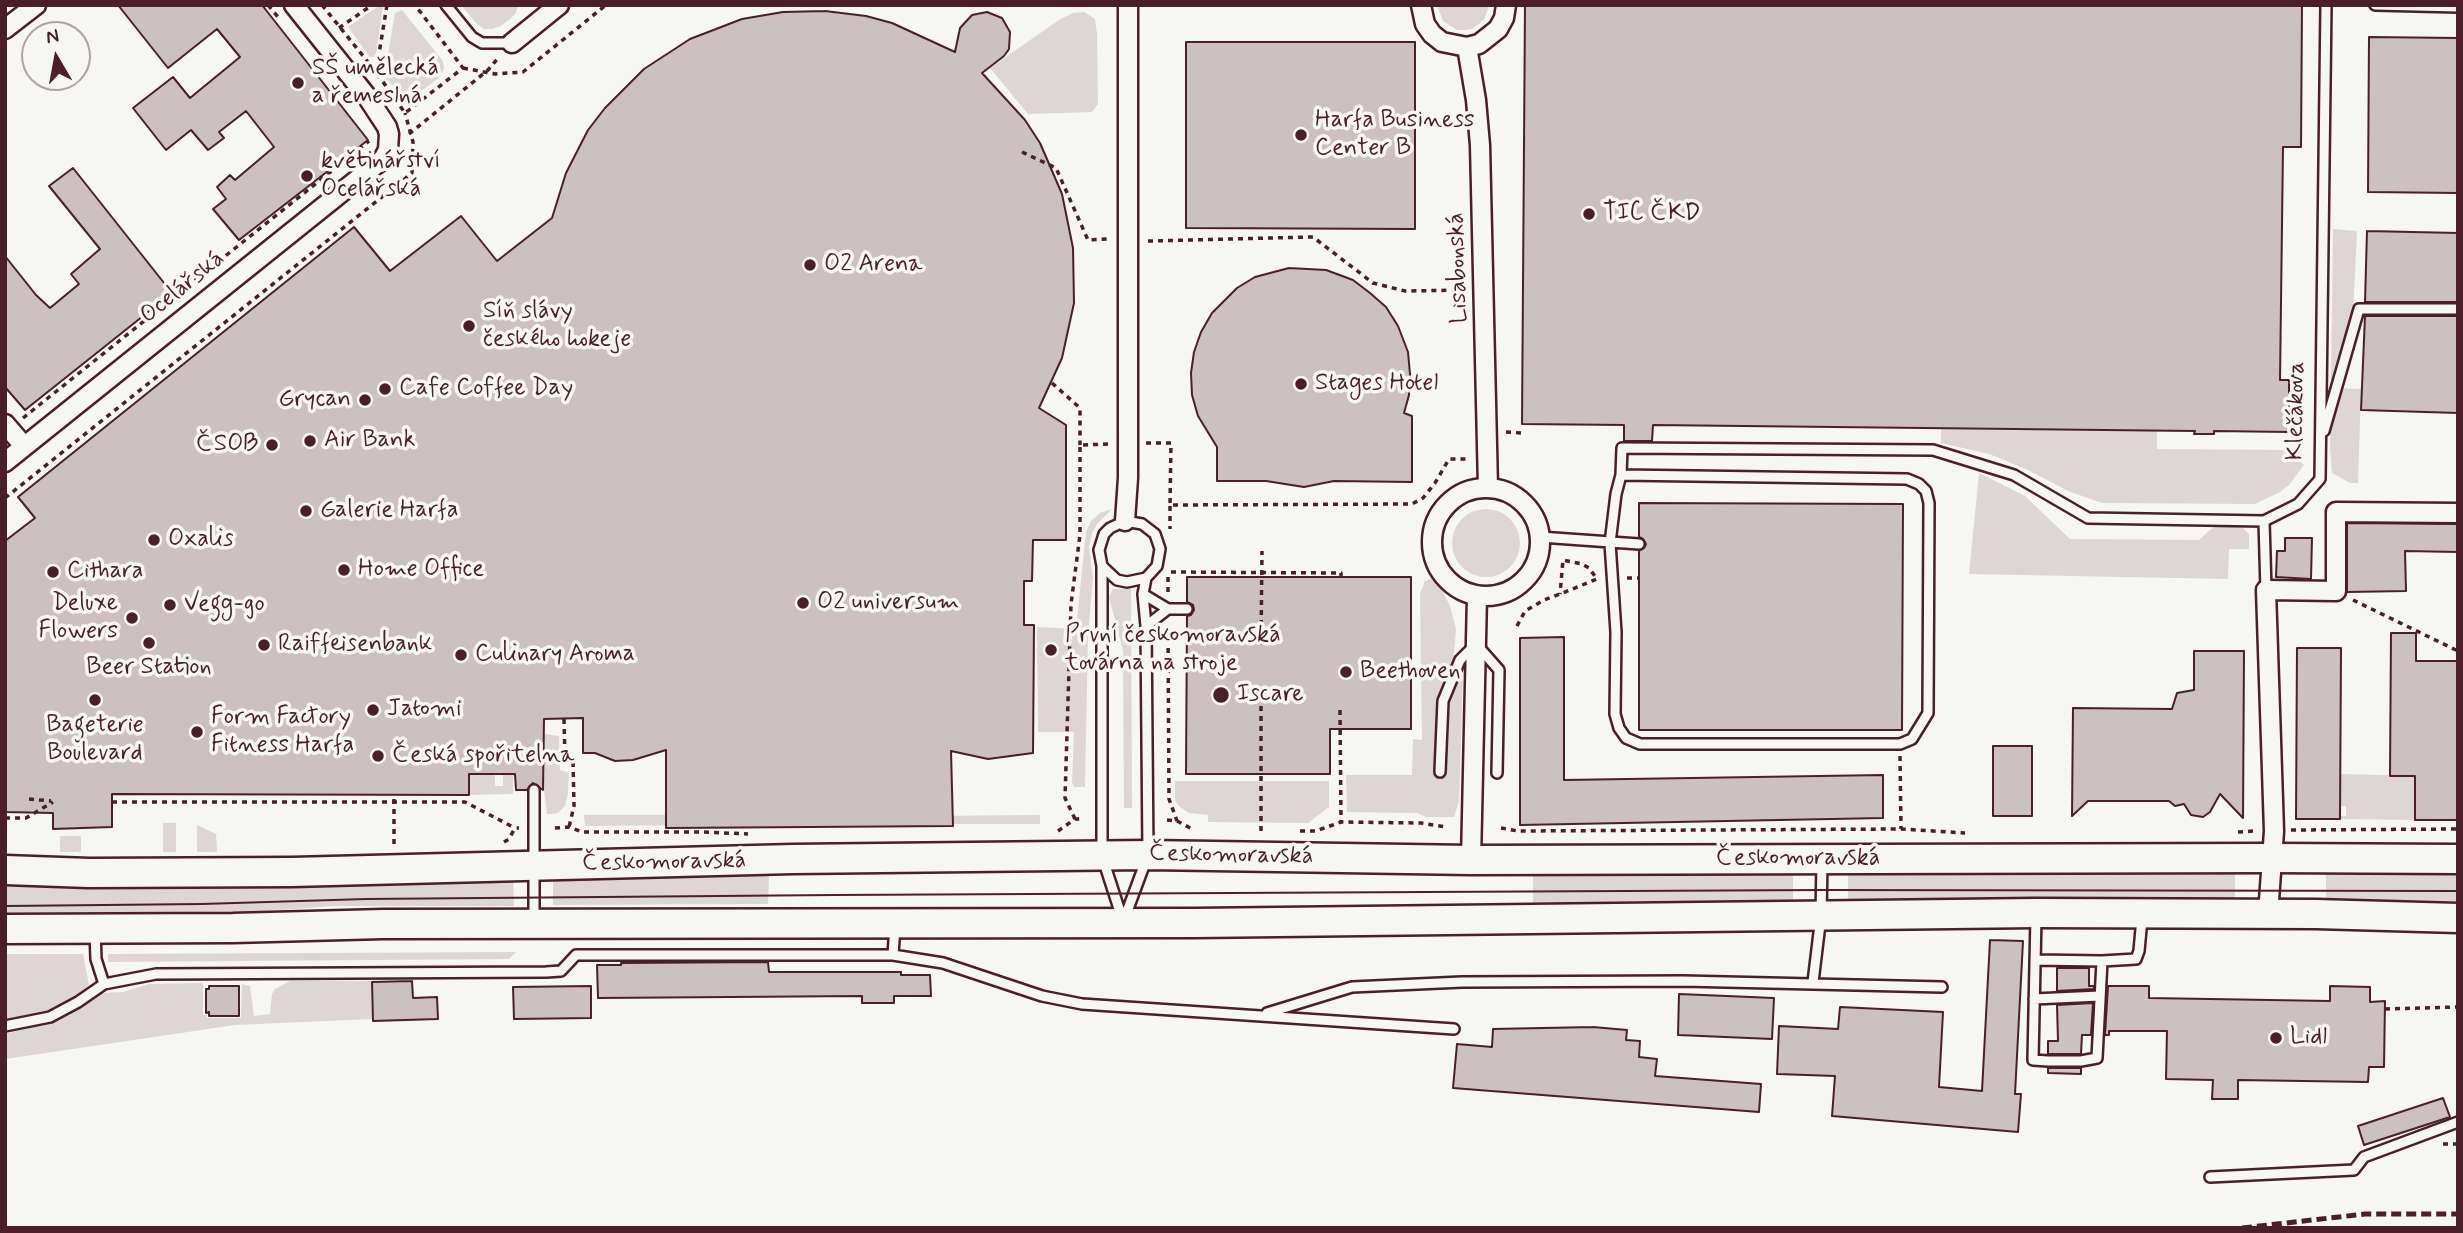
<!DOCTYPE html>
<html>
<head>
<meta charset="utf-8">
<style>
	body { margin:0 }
	#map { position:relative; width:2463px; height:1233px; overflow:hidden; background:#f6f6f2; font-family:Mynerve,sans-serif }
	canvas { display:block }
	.frame { position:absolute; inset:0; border:7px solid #4a1f2b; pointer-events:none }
	.north { position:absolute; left:21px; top:21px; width:70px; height:70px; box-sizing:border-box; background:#f6f6f2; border:2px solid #b1a0a2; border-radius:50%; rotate:350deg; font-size:19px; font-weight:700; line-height:28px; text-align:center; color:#4a1f2b }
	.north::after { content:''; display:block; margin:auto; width:24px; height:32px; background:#4a1f2b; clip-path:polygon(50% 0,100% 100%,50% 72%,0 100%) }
</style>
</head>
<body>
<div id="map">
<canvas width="2463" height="1233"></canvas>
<div class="frame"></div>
<div class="north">N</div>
</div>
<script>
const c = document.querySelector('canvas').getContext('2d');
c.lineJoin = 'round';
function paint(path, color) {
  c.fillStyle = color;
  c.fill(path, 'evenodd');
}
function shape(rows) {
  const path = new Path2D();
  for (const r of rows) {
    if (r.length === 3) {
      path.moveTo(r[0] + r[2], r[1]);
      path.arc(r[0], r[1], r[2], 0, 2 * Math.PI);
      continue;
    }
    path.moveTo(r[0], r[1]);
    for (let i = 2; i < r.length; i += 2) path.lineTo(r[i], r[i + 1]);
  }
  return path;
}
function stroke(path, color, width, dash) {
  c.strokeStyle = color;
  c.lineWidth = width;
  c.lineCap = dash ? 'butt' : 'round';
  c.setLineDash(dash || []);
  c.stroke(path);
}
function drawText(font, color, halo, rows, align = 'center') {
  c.font = font + ' Mynerve,sans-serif';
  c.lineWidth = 7;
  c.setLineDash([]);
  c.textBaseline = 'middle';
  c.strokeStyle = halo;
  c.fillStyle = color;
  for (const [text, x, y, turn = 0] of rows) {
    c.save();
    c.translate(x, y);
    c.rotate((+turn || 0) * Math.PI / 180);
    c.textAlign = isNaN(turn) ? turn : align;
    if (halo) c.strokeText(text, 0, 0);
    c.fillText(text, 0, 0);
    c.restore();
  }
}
paint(shape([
	[380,5,383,7,376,53,374,57,370,57,348,27],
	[461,5,518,5,516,13,510,19,501,26,492,29,484,29,476,23],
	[1437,5,1489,5,1489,6,1484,20,1472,29,1465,30,1457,30,1443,21],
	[402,10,443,61,444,69,439,78,416,95,403,95,397,91,386,78,385,72,395,13],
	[1084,12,1095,19,1097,34,1098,104,1092,112,1028,114,990,68,1059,20,1073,13],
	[2333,229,2357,231,2353,314,2335,388,2361,389,2358,483,2350,483,2332,473,2330,449],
	[1941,429,2157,431,2157,449,2289,450,2304,465,2289,485,2280,492,2255,504,2102,503,2068,491,2028,470,1989,454,1941,443],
	[1979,473,2025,496,2070,539,2199,540,2211,529,2226,522,2239,524,2249,534,2249,549,2229,549,2228,579,1969,574],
	[1486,543,34],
	[1112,509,1098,523,1092,533,1089,547,1093,577,1088,636,1085,787,1074,787,1072,782,1074,732,1038,732,1037,627,1076,629,1086,532,1091,521,1100,513],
	[1431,579,1440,586,1450,606,1456,629,1454,654,1463,676,1459,801,1454,817,1426,817,1417,813,1347,812,1346,775,1412,775,1413,739,1422,740,1420,594,1425,581],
	[1113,589,1131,589,1132,808,1124,808,1123,651,1109,597],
	[516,719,515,776,513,776,513,794,469,795,469,774,495,774,495,786,503,786,503,761],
	[544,734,559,736,560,770,569,773,568,794,565,806,558,813,551,814,547,814,544,790],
	[2340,774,2415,776,2415,820,2340,819,2340,816,2346,816,2346,806,2340,806],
	[1175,781,1329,781,1329,807,1308,823,1208,822,1208,815,1189,813,1180,807,1175,801],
	[584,815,700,815,700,825,585,826],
	[1040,815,1040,824,926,824,927,816],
	[163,823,176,823,176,852,163,852],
	[197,825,216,834,217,852,197,852],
	[60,836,81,836,81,852,60,852],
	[2235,872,2235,901,1848,903,1848,875],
	[2326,872,2458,872,2458,901,2326,901],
	[769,874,768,904,553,905,553,878],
	[1793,875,1793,904,1533,905,1533,876],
	[513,879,514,906,333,906,217,915,5,916,5,887,268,885],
	[516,952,509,959,108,962,108,954],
	[5,954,83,954,89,985,77,995,44,1012,5,1019],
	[290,981,371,981,372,1019,235,1025,5,1059,5,1034,52,1022,103,993,123,992,149,984,203,983,203,1015,206,1015,207,1018,241,1018,242,984,250,986,254,1016,270,1014,272,994,275,989]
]), '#ddd6d5');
const building = shape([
	[118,5,262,5,368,140,239,240,213,209,226,199,217,187,230,175,235,180,274,147,246,111,219,132,224,138,208,150,191,130,166,150,133,108,173,77,190,98,240,57,217,29,168,68,118,5],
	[1525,5,2302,5,2301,147,2283,147,2280,380,2289,380,2289,432,2214,431,2214,434,2194,434,2195,431,1653,425,1652,441,1624,441,1624,425,1522,424,1525,5],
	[825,11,866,16,892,23,955,52,960,28,972,15,987,12,1002,18,1010,32,1009,49,1004,56,982,73,1025,120,1040,143,1062,194,1073,248,1074,303,1062,358,1039,408,1066,425,1066,540,1033,540,1032,581,1024,581,1024,625,1034,625,1033,753,988,759,951,751,953,826,666,828,666,750,633,760,615,761,595,753,583,753,583,718,544,719,543,790,533,783,527,790,516,790,515,774,469,774,469,795,112,794,112,827,53,829,53,813,5,812,5,541,35,518,18,497,354,227,390,271,461,216,497,261,552,218,566,173,588,130,605,108,644,69,690,39,742,19,783,12,825,11],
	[2369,37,2458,38,2458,193,2368,192,2369,37],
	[1186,42,1415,42,1415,229,1186,228,1186,42],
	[73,168,172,293,25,410,5,387,5,256,36,295,50,308,79,284,71,274,100,249,49,186,73,168],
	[2367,231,2458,233,2458,302,2365,302,2367,231],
	[1289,268,1326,270,1353,280,1370,293,1386,307,1398,326,1408,352,1410,374,1409,395,1404,413,1412,416,1412,482,1334,481,1304,487,1266,481,1217,481,1217,447,1198,416,1192,395,1191,373,1194,352,1201,332,1212,313,1237,288,1255,277,1289,268],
	[2365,316,2458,316,2458,413,2361,410,2365,316],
	[1639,503,1903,504,1902,730,1639,730,1639,551,1644,548,1646,544,1643,539,1639,537,1639,503],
	[2347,523,2458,524,2458,552,2405,551,2406,591,2347,592,2347,523],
	[2285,538,2312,538,2311,579,2276,577,2277,551,2285,551,2285,538],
	[1187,577,1411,577,1411,729,1330,729,1330,774,1186,774,1187,616,1191,615,1194,610,1193,605,1187,602,1187,577],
	[2391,633,2416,633,2416,661,2458,661,2458,820,2415,820,2415,776,2390,776,2391,633],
	[1564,637,1564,780,1883,775,1883,818,1520,825,1520,638,1564,637],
	[2297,648,2341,648,2340,819,2296,819,2297,648],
	[2194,651,2244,651,2243,818,2220,794,2210,812,2203,817,2191,815,2184,804,2175,806,2169,801,2088,801,2072,816,2073,708,2172,709,2177,693,2194,690,2194,651],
	[1993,746,2032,746,2032,816,1993,816,1993,746],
	[1990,940,2023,941,2015,1094,2021,1094,2018,1132,1832,1116,1835,1076,1777,1074,1779,1026,1838,1029,1840,1007,1943,1012,1939,1087,1982,1091,1990,940],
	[768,962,769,972,901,972,901,975,930,975,931,996,894,996,894,1003,862,1003,862,996,598,998,597,965,621,965,621,963,768,962],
	[2057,968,2089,968,2089,986,2094,986,2094,989,2057,991,2057,968],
	[412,981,413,998,437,997,438,1019,373,1021,372,982,412,981],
	[209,986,239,986,239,1016,209,1016,209,1012,206,1013,206,989,209,989,209,986],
	[591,986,591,1018,514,1019,513,987,591,986],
	[2108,986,2149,986,2149,998,2330,1001,2330,986,2370,987,2370,1002,2385,1001,2384,1067,2369,1067,2368,1082,2238,1080,2238,1099,2212,1099,2213,1080,2166,1079,2167,1031,2109,1031,2109,1035,2105,1035,2108,986],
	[1679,994,1774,998,1772,1039,1678,1035,1679,994],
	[2093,1003,2091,1035,2082,1035,2081,1054,2048,1054,2048,1041,2058,1041,2057,1005,2093,1003],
	[1593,1027,1627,1030,1626,1040,1640,1041,1639,1057,1657,1059,1655,1076,1761,1084,1759,1112,1453,1088,1457,1044,1492,1047,1493,1029,1593,1027],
	[2048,1068,2081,1068,2081,1074,2048,1073,2048,1068],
	[2443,1098,2450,1117,2364,1145,2358,1126,2443,1098]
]);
paint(building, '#ccc1c0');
stroke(building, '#4a1f2b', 2);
const lane = shape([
	[446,5,472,37,482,43,512,43],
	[2375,5,2458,7],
	[2324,431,2359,309,2458,309],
	[1621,475,1907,479,1919,484,1926,491,1929,503,1928,713,1912,739,1900,744,1640,744,1626,738,1619,728,1615,714,1616,632,1610,543,1616,494,1621,475,1622,448,1933,450,2014,475,2088,518,2264,521],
	[1540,537,1639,544],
	[1102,567,1102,856,1122,918],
	[2266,590,2264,521,2298,504,2320,479,2326,5],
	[1143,594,1168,609,1187,609],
	[1146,626,1168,609],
	[1440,772,1443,701,1460,660,1476,644,1499,670,1497,773],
	[2036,916,2033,1060,2048,1061,2081,1061,2097,1058,2102,961,2136,959,2139,951,2142,918],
	[1125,917,1148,855,1146,626,1143,594,1146,578,1157,566,1160,549,1155,534,1142,524,1125,521,1110,528,1104,534,1099,550,1102,566,1117,580,1127,582,1146,578],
	[534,921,534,790],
	[95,931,96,959,104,984],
	[893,955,895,926],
	[2035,960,2102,961],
	[1813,982,1821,916,1822,862],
	[2034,999,2100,996],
	[1267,1013,1352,987,1462,982,1683,981,1942,987],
	[5,1026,50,1017,78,1002,104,984,156,974,546,972,561,971,576,955,893,955,943,963,1042,996,1082,1004,1454,1029],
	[2210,1177,2354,1170,2364,1157,2458,1122]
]);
const street = shape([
	[1421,5,1425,24,1432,34,1442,42,1467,47,1479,44,1498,29,1504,18,1506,5],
	[5,29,36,5],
	[512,43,559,5],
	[1467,47,1476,100,1480,145,1488,488],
	[5,424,24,446],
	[5,462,383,159,388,150,389,134,387,127,368,98,294,5],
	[1486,542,54],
	[1125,521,1128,478,1128,5],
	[1471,860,1477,596],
	[2268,914,2274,831,2266,590,2336,591,2336,512,2458,513]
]);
const primary = shape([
	[5,870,89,873,292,872,793,859,1148,855,1471,860,2272,858,2458,859],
	[5,929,233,928,383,924,1195,923,2036,913,2316,914,2458,918]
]);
stroke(lane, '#4a1f2b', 14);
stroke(street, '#4a1f2b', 23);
stroke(primary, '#4a1f2b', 33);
stroke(shape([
	[268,5,278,17],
	[322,5,376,72],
	[387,5,376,72,405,113,463,68,415,5],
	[339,28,372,5],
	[463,68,495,74,523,72,606,5],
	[409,134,488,70,499,57],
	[1022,152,1056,168,1088,240,1109,239],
	[1148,241,1313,237,1373,283,1405,291,1466,290],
	[1052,383,1080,408,1080,445],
	[23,418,369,141],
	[1506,432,1522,433],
	[1146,443,1171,443,1170,505,1412,504,1423,498,1435,483,1449,459,1469,459],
	[5,498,412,173,413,142,405,113],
	[1170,506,1170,529],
	[1171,572,1341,573,1341,577],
	[1627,578,1639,578],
	[1168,592,1168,576],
	[2353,600,2458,651],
	[1517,626,1525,611,1544,600,1560,594,1597,579,1589,568,1582,564,1563,560,1560,594],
	[1168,628,1169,799,1177,821],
	[1261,645,1262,551],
	[1340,710,1341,822],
	[564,719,565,760,573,761,574,806,569,827],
	[1900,756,1901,829],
	[29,799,51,801],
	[112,802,465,802,515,828],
	[5,818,26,818,53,802],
	[1075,819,1065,798,1071,604,1080,535,1080,445,1110,444],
	[1167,820,1177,821,1194,830],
	[555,828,569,827,582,832,704,832,748,834],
	[1501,828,1518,831,1901,829,1965,833],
	[2291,830,2458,829],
	[1058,831,1075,819,1082,819],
	[1261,831,1261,699],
	[1300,831,1316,831,1341,822,1421,823,1446,827],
	[2238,832,2255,831],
	[504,842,509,839,515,828,519,828],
	[394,844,394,795],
	[2385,1009,2458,1007],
	[2443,1144,2458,1144]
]), '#4a1f2b', 3.5, [5, 5]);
stroke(lane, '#f6f6f2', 9);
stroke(street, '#f6f6f2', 18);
stroke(primary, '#f6f6f2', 28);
stroke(shape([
	[5,906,202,904,366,899,835,895,1822,890,2458,891]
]), '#4a1f2b', 2);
stroke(shape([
	[2242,1228,2365,1214,2458,1214]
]), '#4a1f2b', 5, [10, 5]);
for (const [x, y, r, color] of [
	[298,83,7,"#4a1f2b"],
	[1301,135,7,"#4a1f2b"],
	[307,176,7,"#4a1f2b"],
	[1589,214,7,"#4a1f2b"],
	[810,265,7,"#4a1f2b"],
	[469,326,7,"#4a1f2b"],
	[1301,384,7,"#4a1f2b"],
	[385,389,7,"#4a1f2b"],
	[365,400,7,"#4a1f2b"],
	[310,441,7,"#4a1f2b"],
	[272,445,7,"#4a1f2b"],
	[306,511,7,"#4a1f2b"],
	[154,540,7,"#4a1f2b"],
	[344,570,7,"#4a1f2b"],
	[53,572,7,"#4a1f2b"],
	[803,603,7,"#4a1f2b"],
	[170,605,7,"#4a1f2b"],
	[132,618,7,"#4a1f2b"],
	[149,643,7,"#4a1f2b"],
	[264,645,7,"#4a1f2b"],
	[1051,650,7,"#4a1f2b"],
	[461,655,7,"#4a1f2b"],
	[1346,672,7,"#4a1f2b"],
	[1221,695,9,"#4a1f2b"],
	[95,700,7,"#4a1f2b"],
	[373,710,7,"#4a1f2b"],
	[197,732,7,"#4a1f2b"],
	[378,756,7,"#4a1f2b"],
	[2276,1038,7,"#4a1f2b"]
]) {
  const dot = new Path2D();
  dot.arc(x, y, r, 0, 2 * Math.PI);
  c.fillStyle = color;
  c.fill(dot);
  stroke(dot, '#f6f6f2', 2.5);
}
drawText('24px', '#4a1f2b', '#f6f6f2', [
	["SŠ umělecká",312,69],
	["a řemeslná",312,97],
	["Harfa Business",1315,121],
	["Center B",1315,149],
	["květinářství",321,162],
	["Ocelářská",321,190],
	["TIC ČKD",1603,214],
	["O2 Arena",824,265],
	["Síň slávy",483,312],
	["českého hokeje",483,340],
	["Stages Hotel",1315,384],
	["Cafe Coffee Day",399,389],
	["Grycan",351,400,"right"],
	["Air Bank",324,441],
	["ČSOB",258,445,"right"],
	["Galerie Harfa",320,511],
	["Oxalis",168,540],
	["Home Office",358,570],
	["Cithara",67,572],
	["O2 universum",817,603],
	["Deluxe",118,604,"right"],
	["Flowers",118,632,"right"],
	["Vegg-go",184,605],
	["První českomoravská",1065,636],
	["továrna na stroje",1065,664],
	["Raiffeisenbank",278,645],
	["Culinary Aroma",475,655],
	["Beer Station",149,668,"center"],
	["Beethoven",1360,672],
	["Iscare",1237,695],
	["Jatomi",387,710],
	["Form Factory",211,718],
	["Fitness Harfa",211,746],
	["Bageterie",95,726,"center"],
	["Boulevard",95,754,"center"],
	["Česká spořitelna",392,756],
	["Lidl",2290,1038]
], 'left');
drawText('24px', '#4a1f2b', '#f6f6f2', [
	["Lisabonská",1459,268,-92],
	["Ocelářská",183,288,-39],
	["Klečákova",2297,411,-89],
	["Českomoravská",1231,856,1],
	["Českomoravská",1798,859],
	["Českomoravská",664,863,-1]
]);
</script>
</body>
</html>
